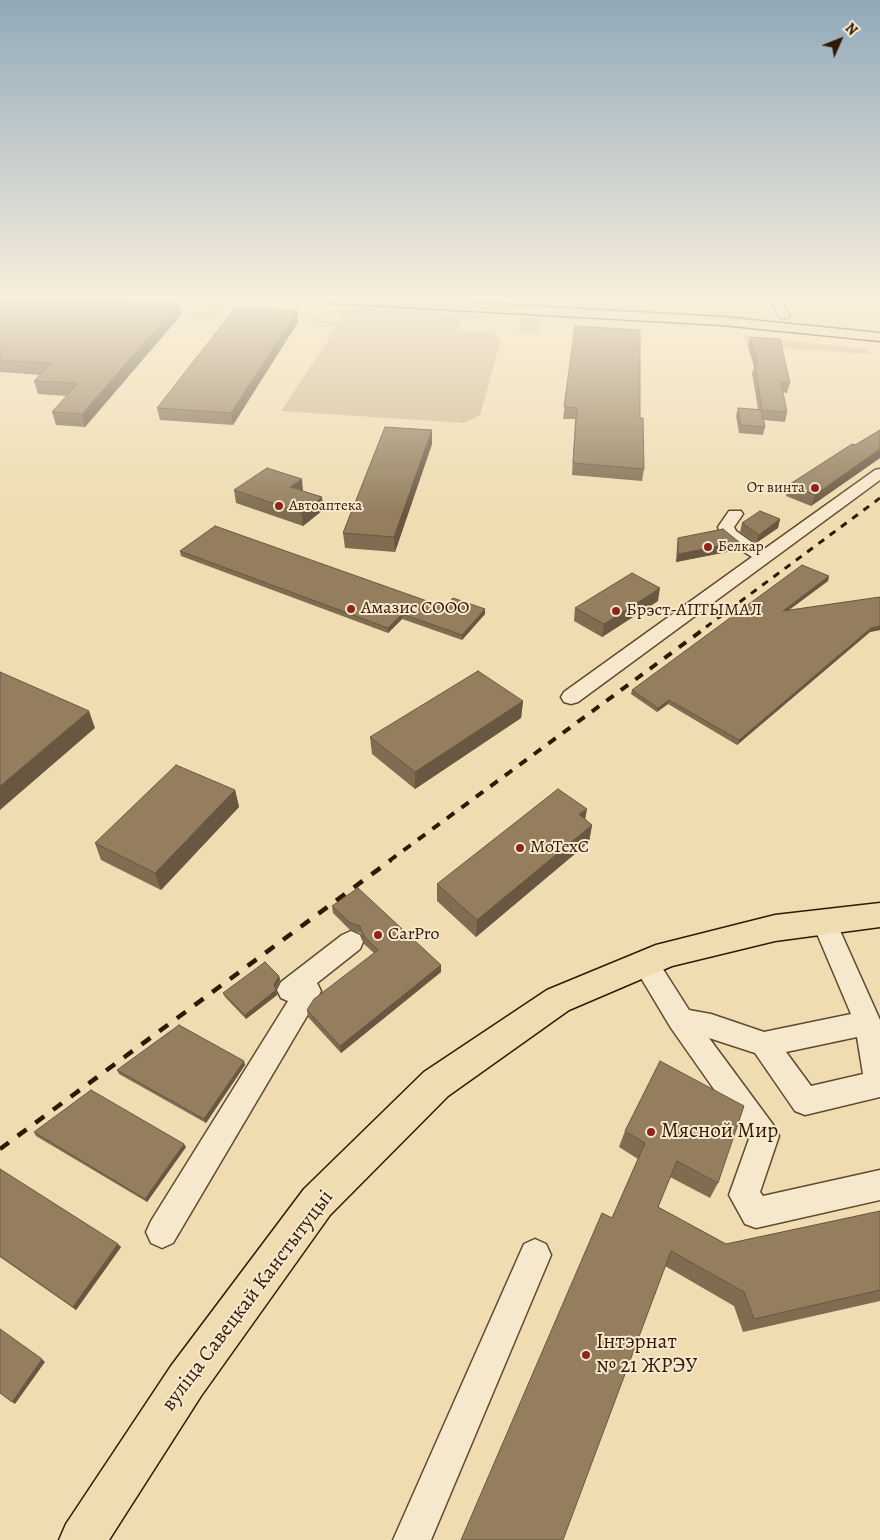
<!DOCTYPE html>
<html>
<head>
<meta charset="utf-8">
<style>
	body { margin:0 }
	#map { position:relative; width:880px; height:1540px; overflow:hidden; background:#efdcb1; font-family:Alegreya,serif }
	canvas { display:block }
	.north { position:absolute; left:815px; top:15px; width:50px; height:50px; -webkit-text-stroke:4px #f5e8cc; paint-order:stroke; rotate:46deg; font-size:14px; font-weight:700; line-height:20px; text-align:center; color:#311804 }
	.north::after { content:''; display:block; margin:auto; width:18px; height:22px; background:#311804; clip-path:polygon(50% 0,100% 100%,50% 72%,0 100%) }
</style>
</head>
<body>
<div id="map">
<canvas width="880" height="1540"></canvas>
<div class="north">N</div>
</div>
<script>
const c = document.querySelector('canvas').getContext('2d');
c.lineJoin = 'round';
function paint(path, color) {
  c.fillStyle = color;
  c.fill(path, 'evenodd');
}
function shape(rows) {
  const path = new Path2D();
  for (const r of rows) {
    path.moveTo(r[0], r[1]);
    for (let i = 2; i < r.length; i += 2) path.lineTo(r[i], r[i + 1]);
  }
  return path;
}
function stroke(path, color, width, dash) {
  c.strokeStyle = color;
  c.lineWidth = width;
  c.lineCap = dash ? 'butt' : 'round';
  c.setLineDash(dash || []);
  c.stroke(path);
}
function drawText(font, color, halo, rows, align = 'center') {
  c.font = font + ' Alegreya,serif';
  c.lineWidth = 4;
  c.setLineDash([]);
  c.textBaseline = 'middle';
  c.strokeStyle = halo;
  c.fillStyle = color;
  for (const [text, x, y, turn = 0] of rows) {
    c.save();
    c.translate(x, y);
    c.rotate((+turn || 0) * Math.PI / 180);
    c.textAlign = isNaN(turn) ? turn : align;
    if (halo) c.strokeText(text, 0, 0);
    c.fillText(text, 0, 0);
    c.restore();
  }
}
paint(shape([
	[153,299,210,301,221,308,213,318,142,312,145,308,210,313,214,306,150,302],
	[399,299,453,299,596,307,751,317,751,319,672,313],
	[297,300,397,306,495,314,295,303],
	[353,308,508,317,461,318,458,331,493,333,501,340,480,415,464,423,281,411,338,325,311,322,313,318,319,316,318,321,340,322,343,315,337,312],
	[521,318,541,319,538,333,517,332],
	[744,336,868,349,870,354,748,346]
]), '#cfbb94');
const minor = shape([
	[770,299,780,299,790,316,788,318,780,318,770,299],
	[880,469,880,480,578,702,571,704,564,702,561,697,564,692,752,557,727,541,720,533,718,527,729,511,741,511,743,514,734,527,736,531,763,550,875,470,880,469],
	[824,912,833,915,880,1020,880,1097,805,1115,795,1111,755,1053,709,1038,774,1126,779,1136,760,1192,763,1196,880,1170,880,1200,756,1228,745,1224,729,1195,749,1139,671,1028,632,963,636,955,645,952,654,955,689,1010,711,1014,764,1032,851,1014,812,922,815,915,824,912],
	[857,1037,863,1074,811,1086,786,1052,857,1037],
	[351,931,360,935,363,942,360,949,317,983,321,991,317,999,173,1243,162,1248,151,1243,146,1232,151,1221,288,1001,281,998,277,990,281,982,342,935,351,931],
	[535,1239,546,1244,551,1255,431,1540,393,1540,524,1244,535,1239]
]);
const major = shape([
	[326,299,403,299,722,317,880,333,880,341,722,325,333,303,326,299],
	[880,903,880,927,775,941,672,966,569,1010,448,1096,330,1215,201,1396,109,1540,59,1540,66,1524,171,1366,304,1189,424,1072,547,990,656,945,775,915,880,903]
]);
stroke(minor, '#60492f', 3);
stroke(major, '#311804', 3);
paint(minor, '#f5e8cc');
paint(major, '#efdcb1');
stroke(shape([
	[706,627,880,498]
]), '#311804', 3, [7, 7]);
stroke(shape([
	[389,861,708,626]
]), '#311804', 4, [9, 9]);
stroke(shape([
	[0,1149,391,860]
]), '#311804', 4.5, [11, 11]);
paint(shape([
	[0,299,179,303,181,315,85,427,56,425,52,412,67,396,38,394,34,381,40,375,0,372],
	[712,299,764,299,764,301],
	[297,311,298,322,233,425,160,420,157,408],
	[575,326,640,418,644,469,642,481,572,475,575,419,563,419],
	[750,337,790,383,787,393,783,392,787,412,785,422,764,420,765,427,763,435,739,433,736,416,738,408,758,409,752,373,754,367,748,346],
	[432,430,432,444,395,552,345,548,343,533],
	[880,430,880,458,811,506,786,496,790,484],
	[234,490,303,491,322,497,323,510,303,526,236,503],
	[780,519,778,528,756,543,740,532,742,523],
	[678,538,737,550,676,562,677,546],
	[180,551,444,607,485,609,485,614,462,640,402,619,388,633,181,556],
	[829,576,828,581,789,610,880,597,880,630,870,632,737,745,668,704,657,712,631,694,632,690],
	[658,601,602,637,574,621,575,608],
	[523,701,521,718,415,789,372,754,370,737],
	[235,790,239,807,161,890,101,860,95,843],
	[592,825,589,842,476,937,437,901,437,884],
	[332,906,441,965,441,972,341,1053,308,1017,307,1010,374,953,364,944,361,933,350,930,333,913],
	[279,976,280,980,276,989,277,995,246,1019,225,997,223,993],
	[245,1065,206,1123,119,1074,117,1070],
	[625,1131,718,1183,710,1198,670,1177,658,1207,726,1244,880,1211,880,1301,743,1332,734,1306,665,1266,612,1218,638,1159,619,1147],
	[34,1132,186,1147,147,1202,36,1136],
	[0,1169,121,1247,76,1310,0,1257]
]), '#7f6c51');
paint(shape([
	[179,303,181,315,85,427,82,414],
	[297,311,298,322,233,425,231,413],
	[432,430,432,444,395,552,394,537],
	[880,449,880,458,811,506,815,495],
	[302,479,303,491,290,487],
	[322,497,323,510,303,526,302,513],
	[780,519,778,528,756,543,759,535],
	[739,542,737,550,676,562,678,554],
	[829,576,828,581,782,615,783,611],
	[660,588,658,601,602,637,604,624],
	[485,609,485,614,462,640,462,635],
	[402,614,402,619,388,633,388,628],
	[880,626,880,630,870,632,737,745,739,740,871,628],
	[669,700,668,704,657,712,658,708],
	[523,701,521,718,415,789,415,772],
	[89,711,95,728,0,810,0,786],
	[235,790,239,807,161,890,155,873],
	[587,809,584,826,579,814],
	[592,825,589,842,476,937,477,920],
	[441,965,441,972,341,1053,340,1046],
	[279,976,280,980,275,989,274,985],
	[276,990,277,995,246,1019,245,1015],
	[244,1061,245,1065,206,1123,204,1119],
	[184,1144,186,1147,147,1202,145,1199],
	[118,1244,121,1247,76,1310,73,1307],
	[42,1359,45,1362,15,1404,12,1402]
]), '#685842');
const building = shape([
	[0,299,114,299,179,303,82,414,52,412,78,383,34,381,52,363,0,360,0,299],
	[236,307,297,311,231,413,157,408,236,307],
	[575,326,640,330,640,418,643,418,644,469,573,463,577,408,564,407,575,326],
	[750,337,780,339,790,383,781,383,787,412,762,410,755,364,758,364,750,337],
	[738,408,761,410,765,427,741,425,738,408],
	[385,427,432,430,394,537,343,533,385,427],
	[880,430,880,449,815,495,790,484,852,444,855,445,880,430],
	[267,468,302,479,290,487,322,497,302,513,234,490,267,468],
	[760,511,780,519,759,535,742,523,760,511],
	[215,526,444,607,453,598,485,609,462,635,402,614,388,628,180,551,215,526],
	[723,529,739,542,678,554,678,538,723,529],
	[802,565,829,576,783,611,880,597,880,626,871,628,739,740,669,700,658,708,632,690,802,565],
	[632,573,660,588,604,624,575,608,632,573],
	[478,671,523,701,415,772,370,737,478,671],
	[0,672,89,711,0,786,0,672],
	[176,765,235,790,155,873,95,843,176,765],
	[558,789,587,809,579,814,592,825,477,920,437,884,558,789],
	[358,888,441,965,340,1046,307,1010,314,999,378,950,364,936,360,926,349,922,332,906,358,888],
	[265,962,279,976,274,985,276,990,245,1015,223,993,265,962],
	[179,1025,244,1061,204,1119,117,1070,179,1025],
	[660,1061,744,1106,718,1183,677,1161,658,1207,726,1244,880,1211,880,1290,754,1319,744,1292,671,1251,563,1540,461,1540,602,1213,612,1218,645,1143,625,1131,660,1061],
	[91,1090,184,1144,145,1199,34,1132,91,1090],
	[0,1169,118,1244,73,1307,0,1256,0,1169],
	[0,1329,42,1359,12,1402,0,1393,0,1329]
]);
paint(building, '#947e5e');
stroke(building, '#685842', 1);
const sky = c.createLinearGradient(0, 0, 0, 514);
sky.addColorStop(0, '#91a9ba');
sky.addColorStop(0.58, '#f8efdc');
sky.addColorStop(1, '#f8efdc00');
c.fillStyle = sky;
c.fillRect(0, 0, 880, 514);
for (const [x, y, r, color] of [
	[815,488,5,"#8f2418"],
	[279,506,5,"#8f2418"],
	[708,547,5,"#8f2418"],
	[351,609,5,"#8f2418"],
	[616,611,5,"#8f2418"],
	[520,848,5,"#8f2418"],
	[378,935,5,"#8f2418"],
	[651,1132,5,"#8f2418"],
	[586,1355,5,"#8f2418"]
]) {
  const dot = new Path2D();
  dot.arc(x, y, r, 0, 2 * Math.PI);
  c.fillStyle = color;
  c.fill(dot);
  stroke(dot, '#f5e8cc', 2);
}
drawText('15px', '#311804', '#f5e8cc', [
	["От винта",805,488,"right"],
	["Автоаптека",289,506],
	["Белкар",718,547]
], 'left');
drawText('18px', '#311804', '#f5e8cc', [
	["Амазис СООО",361,609],
	["Брэст-АПТЫМАЛ",626,611],
	["MoTexC",530,848],
	["CarPro",388,935]
], 'left');
drawText('21px', '#311804', '#f5e8cc', [
	["Мясной Мир",661,1132],
	["Інтэрнат",596,1343],
	["№ 21 ЖРЭУ",596,1367]
], 'left');
drawText('21px', '#311804', '#f5e8cc', [
	["вуліца Савецкай Канстытуцыі",248,1301,-53]
]);
</script>
</body>
</html>
